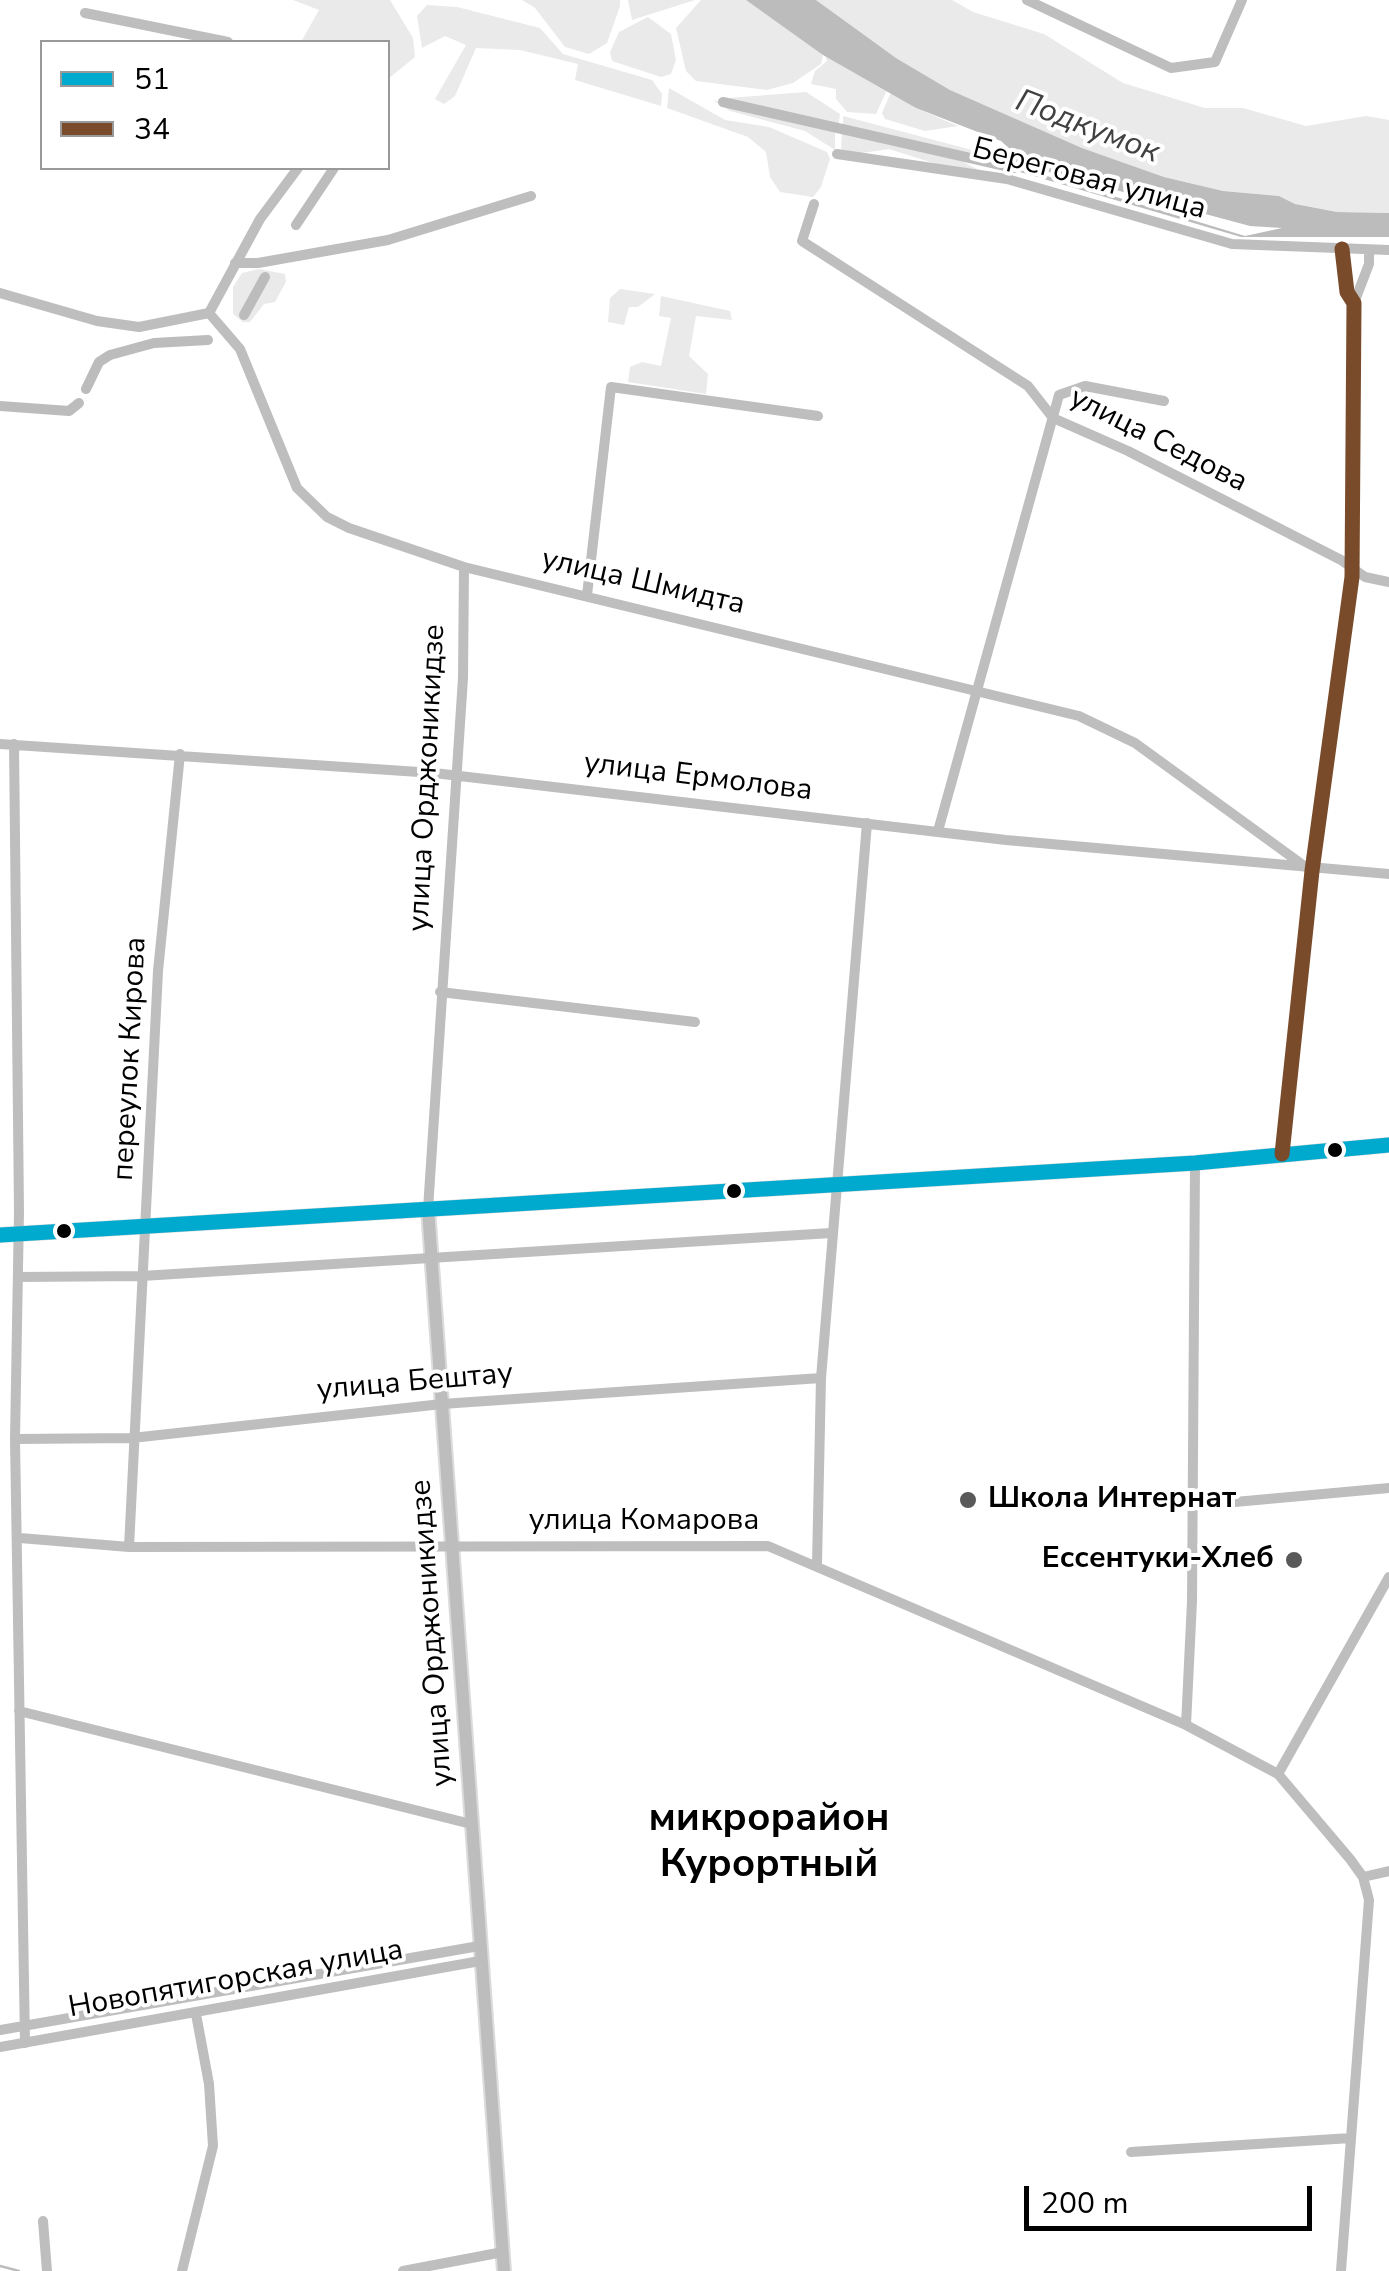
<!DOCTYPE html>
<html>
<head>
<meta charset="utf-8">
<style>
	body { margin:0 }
	#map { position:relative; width:1389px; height:2271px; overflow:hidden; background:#fff; font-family:"Nunito Sans",sans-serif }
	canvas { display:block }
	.legend { position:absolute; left:40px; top:40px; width:350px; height:130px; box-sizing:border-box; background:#fff; border:2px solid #999; margin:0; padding:12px 18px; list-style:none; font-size:30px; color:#000 }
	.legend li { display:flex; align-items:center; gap:20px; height:50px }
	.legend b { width:50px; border:2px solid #999 }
	.scale { position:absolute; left:1024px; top:2186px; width:288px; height:45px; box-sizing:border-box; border:5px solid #000; border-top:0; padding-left:12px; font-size:30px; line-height:35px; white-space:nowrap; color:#000; -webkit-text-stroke:8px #fff; paint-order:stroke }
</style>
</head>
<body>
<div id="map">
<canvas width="1389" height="2271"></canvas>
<ul class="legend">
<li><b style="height:12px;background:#00a9ce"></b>51</li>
<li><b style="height:12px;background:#7a4b2a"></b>34</li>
</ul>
<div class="scale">200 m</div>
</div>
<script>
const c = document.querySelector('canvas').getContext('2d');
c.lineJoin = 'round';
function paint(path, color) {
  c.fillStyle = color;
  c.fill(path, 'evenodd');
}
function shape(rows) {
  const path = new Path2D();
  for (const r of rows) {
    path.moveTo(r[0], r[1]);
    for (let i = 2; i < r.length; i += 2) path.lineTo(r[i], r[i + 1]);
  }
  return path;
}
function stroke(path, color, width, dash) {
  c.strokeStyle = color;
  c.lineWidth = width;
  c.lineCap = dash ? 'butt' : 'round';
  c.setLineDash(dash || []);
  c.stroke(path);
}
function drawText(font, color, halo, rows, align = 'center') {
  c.font = font + ' "Nunito Sans",sans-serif';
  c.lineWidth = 8;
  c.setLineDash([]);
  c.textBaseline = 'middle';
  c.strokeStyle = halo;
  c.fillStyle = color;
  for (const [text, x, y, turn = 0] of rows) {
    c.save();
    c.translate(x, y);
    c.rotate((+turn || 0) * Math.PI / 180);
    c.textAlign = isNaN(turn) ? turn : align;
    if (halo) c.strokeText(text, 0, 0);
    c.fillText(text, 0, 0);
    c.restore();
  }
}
paint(shape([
	[293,0,390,0,413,38,415,57,388,79,388,42,301,42,319,10],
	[522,0,620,0,620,6,607,43,589,54,565,47,535,8],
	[628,0,695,0,632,20],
	[701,0,746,0,807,41,823,55,821,64,793,83,767,90,696,81,686,71,676,28],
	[816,0,952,0,973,12,1044,34,1123,83,1205,108,1243,108,1306,126,1366,116,1389,120,1389,213,1337,212,1295,204,1279,196,1223,191,1164,177,1082,148,950,90,896,58],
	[427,5,457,7,540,28,563,54,652,80,662,94,661,106,575,80,578,64,520,50,476,48,455,96,444,104,435,99,466,45,445,36,422,48,417,16],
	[648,17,671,34,676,60,671,74,661,77,612,61,610,52,619,32],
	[825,55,887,90,876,114,847,112,836,99,836,89,811,84,815,71,827,61],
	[669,88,725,120,769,127,827,152,830,159,821,187,813,197,780,192,770,177,766,152,748,137,667,108],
	[806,92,840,114,838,130,716,99],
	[891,92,916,108,958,126,925,131,885,119,882,113],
	[713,100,835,132,835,150,805,131,730,111],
	[843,116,972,150,985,159,843,127],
	[842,131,960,160,982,172,952,169,889,149,855,154,841,149],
	[259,269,285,274,286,282,275,302,264,304,250,322,243,322,233,314,233,287,242,273],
	[620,289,655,294,638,307,629,307,624,325,608,322,610,298],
	[661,296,730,311,732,320,696,316,689,356,708,374,706,394,628,382,630,367,642,362,661,366,671,318,659,316]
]), '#eaeaea');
paint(shape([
	[746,0,816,0,896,58,950,90,1082,148,1164,177,1223,191,1279,196,1295,204,1337,212,1389,213,1389,237,1241,237,1003,167,1004,163,1245,236,1282,228,1250,226,1015,163,1011,150,1001,141,916,108,823,55]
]), '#bcbcbc');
stroke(shape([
	[0,2266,19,2271]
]), '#bcbcbc', 2.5);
stroke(shape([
	[723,102,1014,168],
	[296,225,334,168],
	[244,315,265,277],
	[86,389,99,362,110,355,154,343,208,340],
	[0,406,69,411,79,403]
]), '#bcbcbc', 10);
const major = shape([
	[428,1209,504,2271],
	[0,1235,1195,1163,1389,1145]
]);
stroke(major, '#dbdbdb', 16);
stroke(shape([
	[1027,0,1171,68,1215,62,1242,0],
	[85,13,228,42],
	[837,154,1007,179,1232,244,1389,250],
	[814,204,802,241,1028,386,1053,418,1128,451,1341,560,1365,577,1389,582],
	[235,263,258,263,388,240,531,196],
	[0,293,97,321,139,327,209,313],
	[1354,303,1369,264,1369,251],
	[209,313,240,349,297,488,327,517,349,528,464,567,1079,716,1135,743,1307,868],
	[209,313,260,219,298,168],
	[587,595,611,387,818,416],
	[0,744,434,773,1006,840,1389,874],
	[14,744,19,1212,15,1439,25,2043],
	[938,831,1059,395,1085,386,1164,401],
	[440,992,695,1022],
	[1282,1154,1312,871,1352,577,1354,303,1347,292,1342,249],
	[428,1209,463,678,464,567],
	[18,1277,142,1276,831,1233],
	[15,1439,132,1438,442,1404,821,1378],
	[1191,1506,1389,1488],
	[20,1538,129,1547,768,1546,1186,1725,1278,1774,1350,1859,1363,1877,1369,1900,1341,2271],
	[129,1547,158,971,180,754],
	[817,1564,821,1378,867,823],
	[19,1711,471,1824],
	[1186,1725,1192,1601,1195,1163],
	[1278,1774,1389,1577],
	[1363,1877,1389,1871],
	[0,2030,479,1946],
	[0,2047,480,1961],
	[1131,2152,1351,2138],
	[43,2221,47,2271],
	[182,2271,213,2146,209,2084,196,2014],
	[403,2271,503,2252]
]), '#bebebe', 10);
stroke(major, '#bdbdbd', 12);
stroke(shape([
	[0,1235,1195,1163,1389,1145]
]), '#00a9ce', 15);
stroke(shape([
	[1282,1154,1312,871,1352,577,1354,303,1347,292,1342,249]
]), '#7a4b2a', 15);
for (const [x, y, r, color] of [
	[1335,1150,9,"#000"],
	[734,1191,9,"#000"],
	[64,1231,9,"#000"],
	[968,1500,10,"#595959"],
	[1294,1560,10,"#595959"]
]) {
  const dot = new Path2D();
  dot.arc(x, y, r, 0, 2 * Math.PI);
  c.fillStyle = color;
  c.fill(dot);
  stroke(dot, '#fff', 4);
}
drawText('30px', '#000', '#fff', [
	["Береговая улица",1089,180,15],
	["улица Седова",1158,441,27],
	["улица Шмидта",643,583,13],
	["улица Орджоникидзе",428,778,-87],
	["улица Ермолова",698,778,7],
	["переулок Кирова",131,1059,-87],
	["улица Бештау",415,1383,-5],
	["улица Комарова",644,1522],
	["улица Орджоникидзе",433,1633,-94],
	["Новопятигорская улица",236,1980,-10]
]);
drawText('bold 30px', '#000', '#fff', [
	["Школа Интернат",988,1500],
	["Ессентуки-Хлеб",1274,1560,"right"]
], 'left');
drawText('italic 32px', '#414141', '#fff', [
	["Подкумок",1087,128,21]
]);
drawText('bold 40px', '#000', '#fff', [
	["микрорайон",769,1820],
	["Курортный",769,1866]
]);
</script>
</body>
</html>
